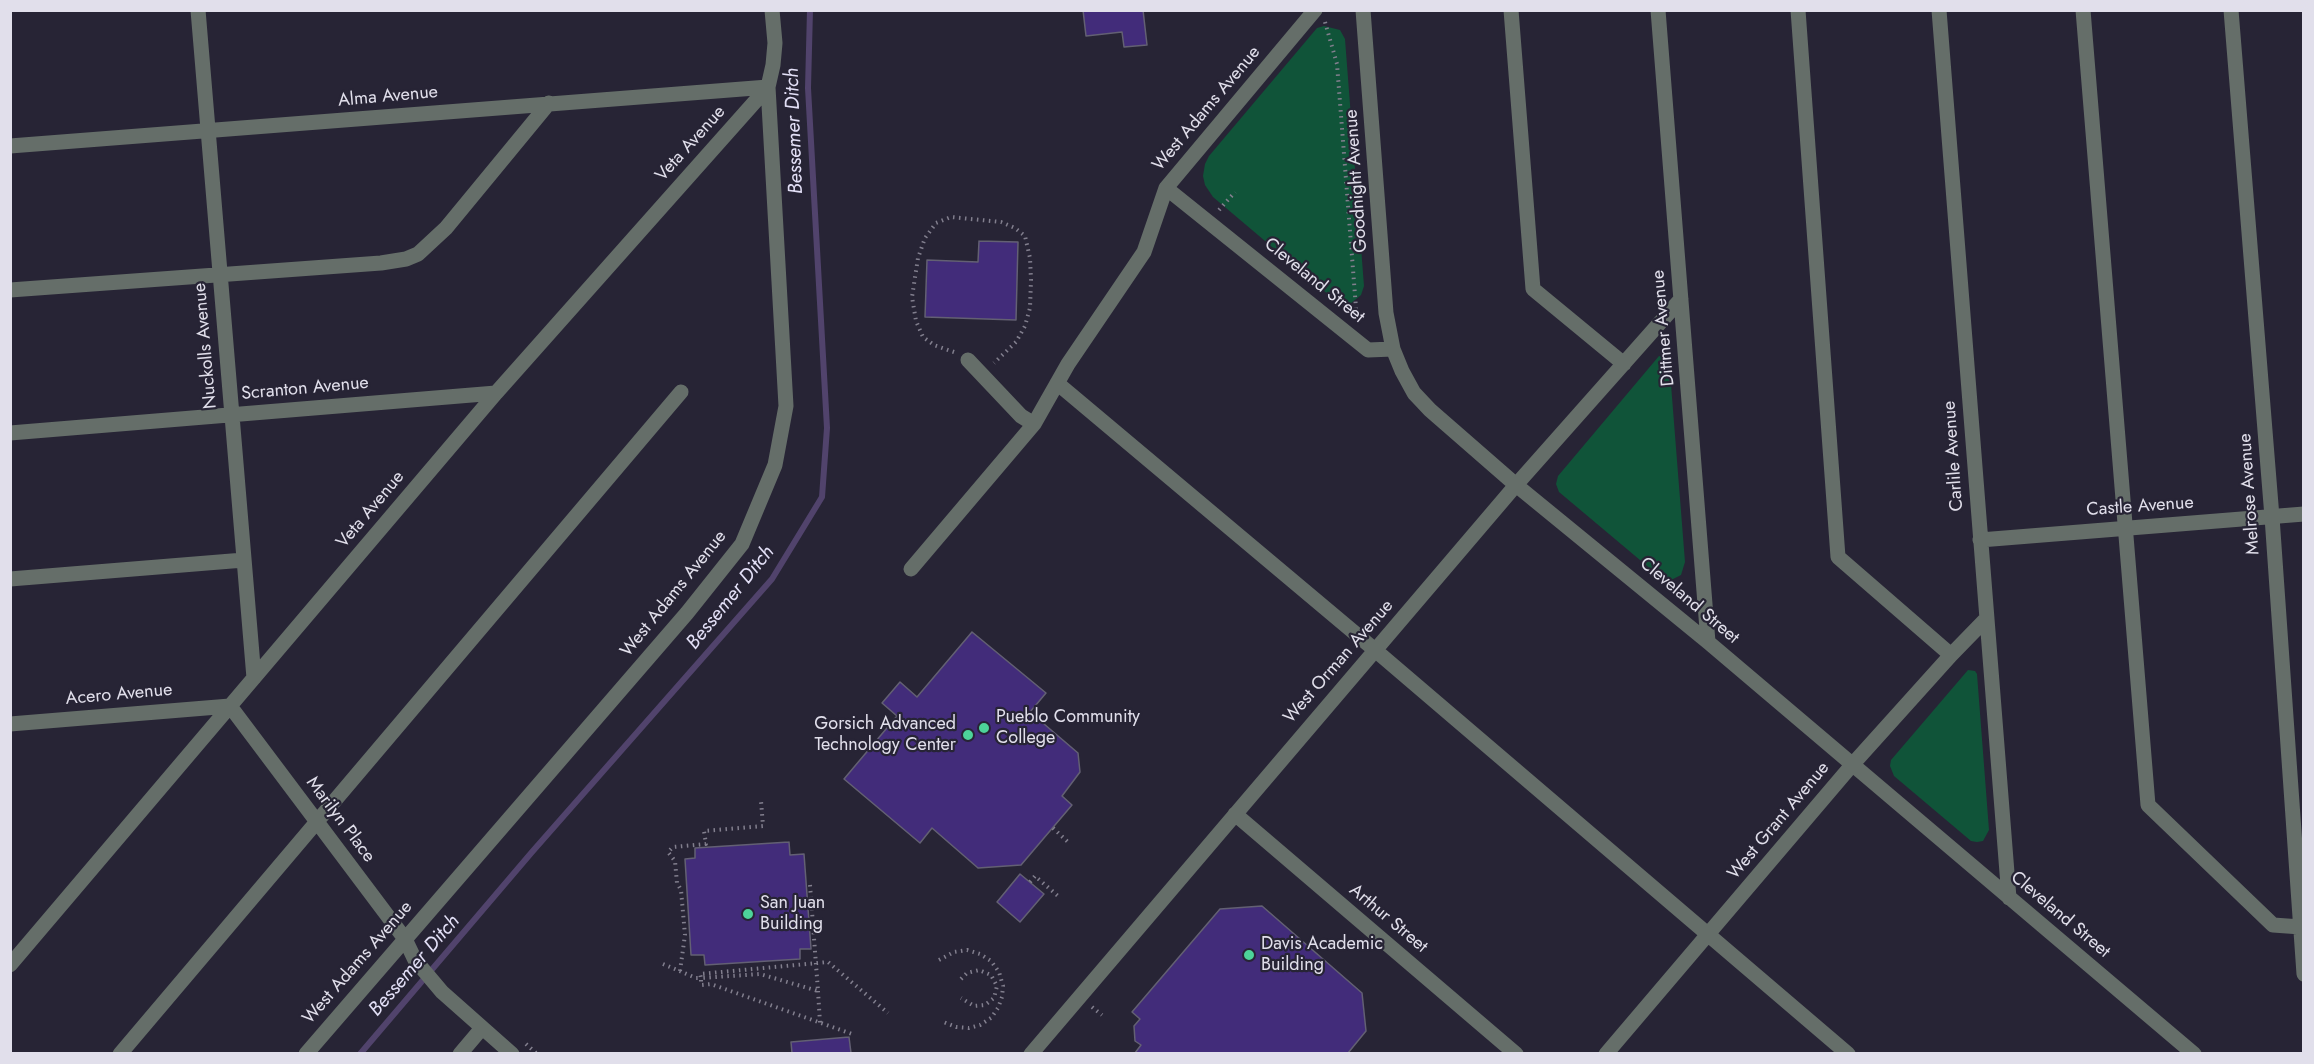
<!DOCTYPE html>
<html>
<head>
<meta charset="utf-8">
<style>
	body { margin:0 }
	#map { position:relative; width:2314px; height:1064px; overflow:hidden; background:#272435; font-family:Jost,sans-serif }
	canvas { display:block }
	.frame { position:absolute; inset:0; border:12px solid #e1dfeb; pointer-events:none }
</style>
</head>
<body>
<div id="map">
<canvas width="2314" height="1064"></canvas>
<div class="frame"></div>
</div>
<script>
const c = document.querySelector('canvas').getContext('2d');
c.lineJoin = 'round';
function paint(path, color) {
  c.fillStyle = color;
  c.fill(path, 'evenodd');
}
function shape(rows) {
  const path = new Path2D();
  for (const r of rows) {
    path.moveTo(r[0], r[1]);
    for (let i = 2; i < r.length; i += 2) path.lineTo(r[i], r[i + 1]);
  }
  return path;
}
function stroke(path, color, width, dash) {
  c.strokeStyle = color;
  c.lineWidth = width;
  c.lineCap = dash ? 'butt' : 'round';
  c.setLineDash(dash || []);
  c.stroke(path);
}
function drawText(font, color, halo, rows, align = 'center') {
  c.font = font + ' Jost,sans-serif';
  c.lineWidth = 4.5;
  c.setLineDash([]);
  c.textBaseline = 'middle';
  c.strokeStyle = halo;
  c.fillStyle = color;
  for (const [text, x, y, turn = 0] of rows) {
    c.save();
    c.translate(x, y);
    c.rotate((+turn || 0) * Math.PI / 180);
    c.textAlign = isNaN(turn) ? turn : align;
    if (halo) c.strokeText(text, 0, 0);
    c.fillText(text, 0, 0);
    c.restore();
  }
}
paint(shape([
	[1324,26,1340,30,1345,39,1364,286,1361,295,1350,304,1336,301,1213,197,1205,185,1203,176,1205,164,1209,156,1317,28],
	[1659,356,1669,359,1685,562,1681,575,1671,580,1659,576,1559,492,1556,484,1558,476],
	[1968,670,1975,671,1977,674,1989,830,1983,841,1977,842,1971,841,1894,776,1890,766,1891,760]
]), '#105439');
stroke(shape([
	[360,1054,532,852,772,579,822,497,827,428,808,88,810,10]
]), '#51436c', 6);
const building = shape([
	[1083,10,1143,10,1147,45,1124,47,1122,32,1086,36,1083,10],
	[979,241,1018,242,1016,320,925,317,927,260,978,262,979,241],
	[972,632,1046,693,1030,712,1078,753,1080,772,1062,796,1072,805,1021,865,978,868,932,828,920,843,844,779,897,716,882,703,900,682,917,697,972,632],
	[789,842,790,855,804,854,811,949,800,949,800,959,705,965,704,955,691,955,685,859,695,858,695,848,789,842],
	[1020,874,1044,894,1020,922,997,902,1020,874],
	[1262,906,1362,993,1366,1031,1348,1053,1135,1053,1141,1045,1135,1041,1134,1026,1140,1019,1132,1012,1220,909,1262,906],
	[849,1037,851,1053,792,1053,791,1042,849,1037]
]);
paint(building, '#422c7a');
stroke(building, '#636073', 1.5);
stroke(shape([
	[1325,22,1337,64,1357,321],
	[1219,210,1235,192],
	[954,352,934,345,923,337,916,321,912,297,918,258,925,238,936,223,951,217,1001,222,1015,228,1025,236,1030,258,1031,280,1030,308,1025,326,1016,342,994,363],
	[1053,828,1069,843],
	[1030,882,1035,876,1058,896],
	[810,885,818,991,760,974,701,978,701,985,711,984,852,1034],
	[939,960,954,952,967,950,980,954,991,961,999,972,1003,986,1002,997,998,1008,991,1018,980,1025,969,1028,956,1027,941,1021],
	[663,964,696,978,701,978,700,974,828,962,888,1013],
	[680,971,685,935,681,890,677,883,675,861,668,852,673,847,706,844,704,831,763,826,761,801],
	[961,979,967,973,979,970,991,975,997,986,994,998,985,1005,974,1006,961,998],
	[818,991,820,1023],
	[1092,1007,1102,1015],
	[526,1044,537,1054]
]), '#827f8e', 4, [1.5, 4.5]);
stroke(shape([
	[198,10,254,678],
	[1363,10,1386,313,1393,349,1402,371,1414,393,1430,410,1516,485,1708,642,2194,1054],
	[1511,10,1533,289,1624,364],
	[1658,10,1708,642],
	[1798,10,1838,557,1951,655],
	[1939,10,2009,898],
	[2083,10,2148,805,2273,925,2301,927],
	[2231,10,2272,517,2304,974],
	[10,146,768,87],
	[1166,188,1368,350,1393,349],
	[10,290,381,263,406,259,418,254,446,228,549,103],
	[968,360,1021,416,1034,424],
	[1057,383,1375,650,1848,1054],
	[10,433,496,393],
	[1980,540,2304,514],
	[911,569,1034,424,1068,364,1144,252,1166,188,1315,10],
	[10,579,244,560],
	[10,724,230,706,405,939,415,960,442,992,512,1054],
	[1235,814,1516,1054],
	[10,965,496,393,768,87],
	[120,1054,681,392],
	[306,1054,687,613,742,544,775,465,786,406,768,87,773,65,775,43,772,10],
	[460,1054,482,1028],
	[1031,1054,1516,485,1681,299],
	[1606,1054,1852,765,1951,655,1987,618]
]), '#656e69', 15);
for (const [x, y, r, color] of [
	[984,728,6,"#4dd39a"],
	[968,735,6,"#4dd39a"],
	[748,914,6,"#4dd39a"],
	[1249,955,6,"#4dd39a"]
]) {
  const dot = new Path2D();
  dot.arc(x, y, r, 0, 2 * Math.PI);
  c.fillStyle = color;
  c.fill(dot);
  stroke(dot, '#272435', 2);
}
drawText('18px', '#e1dfeb', '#272435', [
	["Alma Avenue",388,97,-5],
	["West Adams Avenue",1207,109,-50],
	["Veta Avenue",691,144,-48],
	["Goodnight Avenue",1357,181,-94],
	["Cleveland Street",1314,281,39],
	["Dittmer Avenue",1664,328,-95],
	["Nuckolls Avenue",206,346,-95],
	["Scranton Avenue",305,389,-5],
	["Carlile Avenue",1954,456,-94],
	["Melrose Avenue",2250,494,-94],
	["Castle Avenue",2140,507,-4],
	["Veta Avenue",371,510,-50],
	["West Adams Avenue",674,594,-51],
	["Cleveland Street",1689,601,40],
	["West Orman Avenue",1339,662,-49],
	["Acero Avenue",119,695,-5],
	["Marilyn Place",340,820,53],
	["West Grant Avenue",1779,821,-50],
	["Cleveland Street",2060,915,40],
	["Arthur Street",1388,919,40],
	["West Adams Avenue",358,963,-49]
]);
drawText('18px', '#e1dfeb', '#272435', [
	["Pueblo Community",996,718],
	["College",996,739],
	["Gorsich Advanced",956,725,"right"],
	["Technology Center",956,746,"right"],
	["San Juan",760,904],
	["Building",760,925],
	["Davis Academic",1261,945],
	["Building",1261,966]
], 'left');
drawText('italic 20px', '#e3e0f7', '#272435', [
	["Bessemer Ditch",795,131,-92],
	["Bessemer Ditch",731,598,-51],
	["Bessemer Ditch",415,966,-49]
]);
</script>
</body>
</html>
